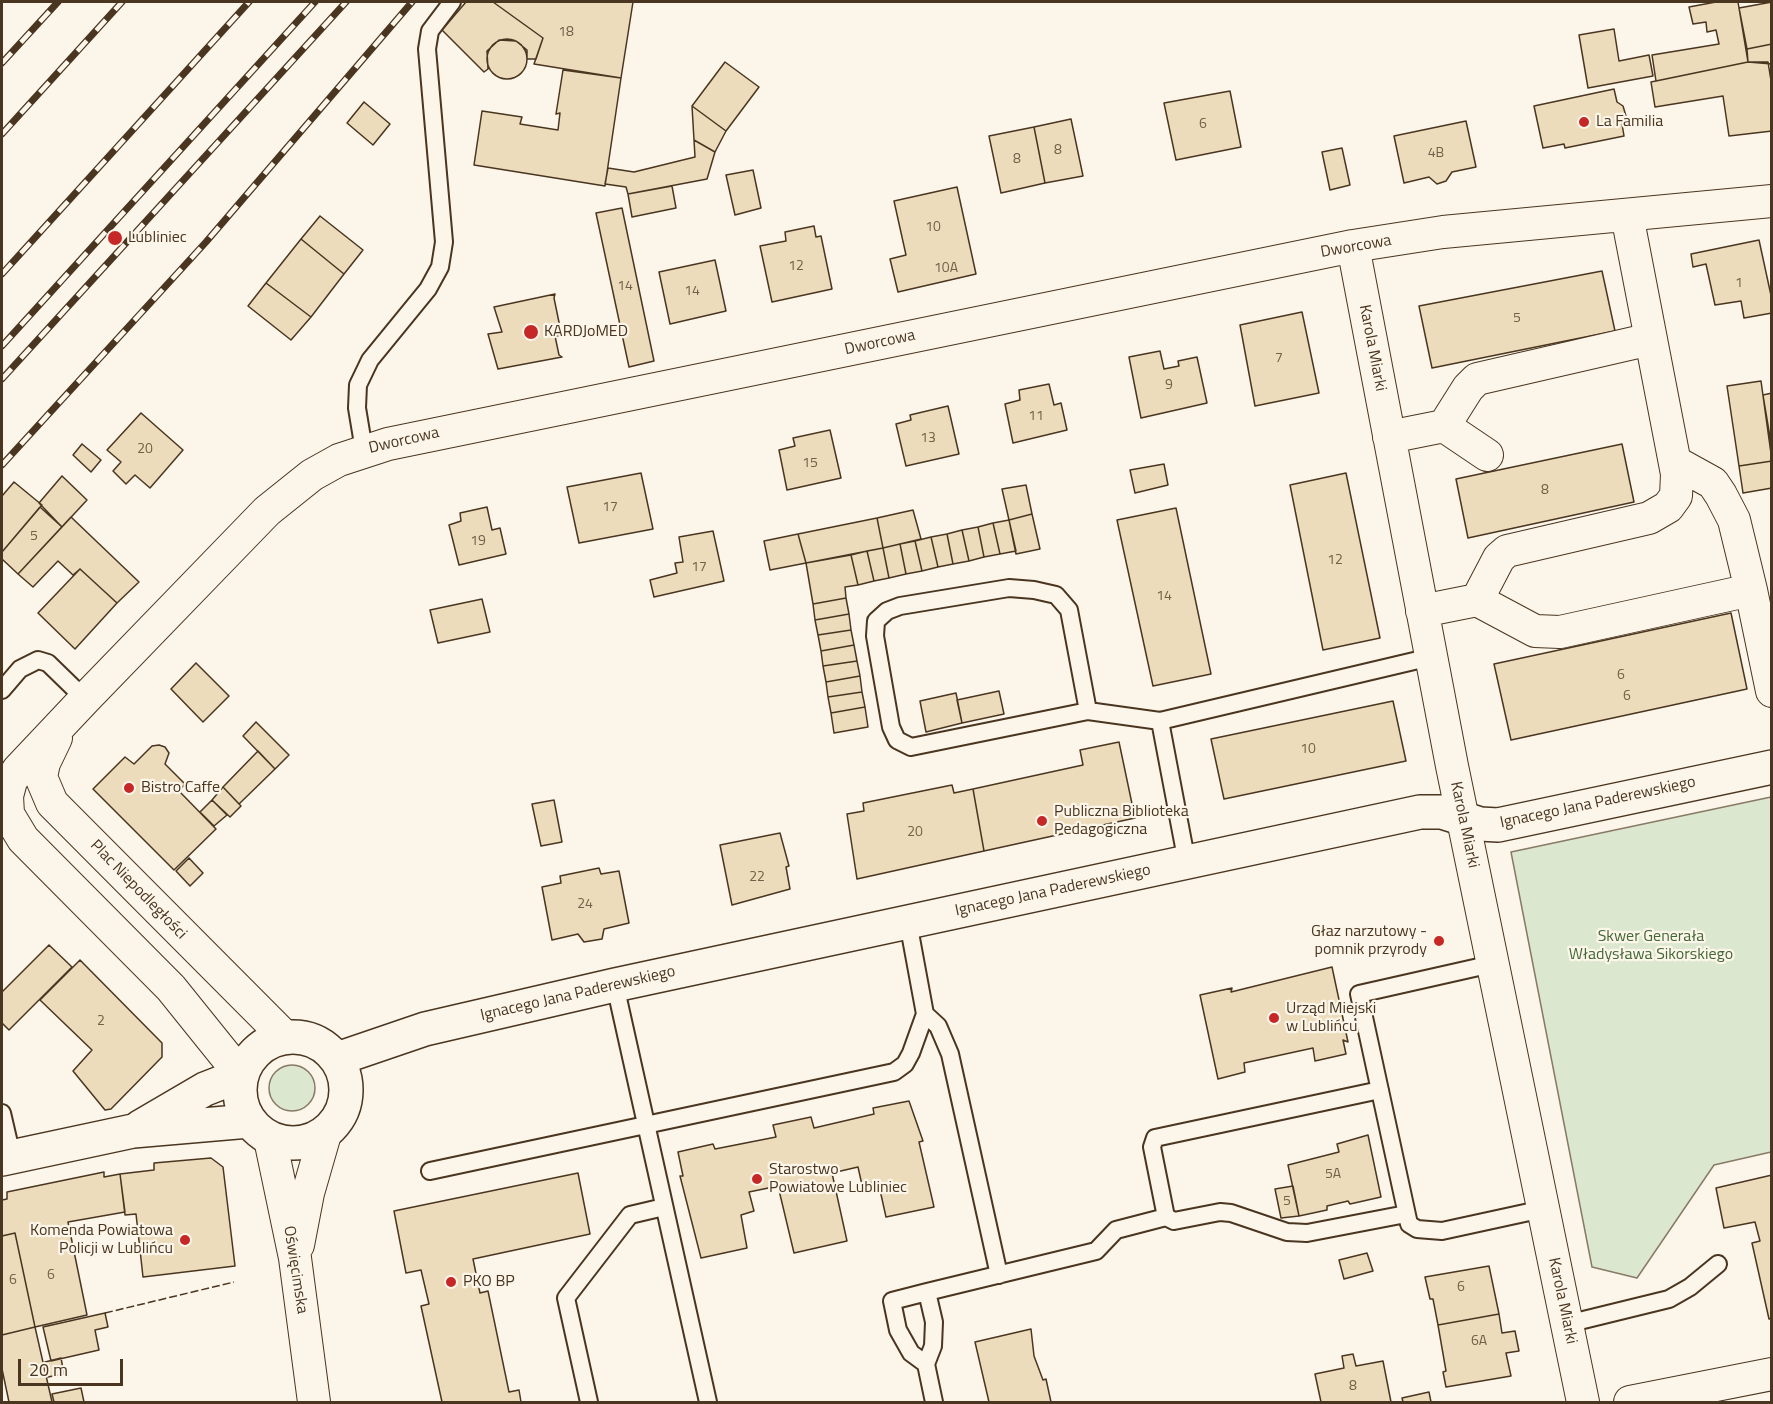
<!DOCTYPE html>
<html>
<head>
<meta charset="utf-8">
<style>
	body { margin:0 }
	#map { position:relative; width:1773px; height:1404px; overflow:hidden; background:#fbf6e9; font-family:"Titillium Web",sans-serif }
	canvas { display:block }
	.frame { position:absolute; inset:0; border:3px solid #4a3520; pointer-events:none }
	.scale { position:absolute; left:18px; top:1359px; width:105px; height:27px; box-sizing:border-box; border:3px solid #4a3520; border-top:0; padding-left:8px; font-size:18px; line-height:21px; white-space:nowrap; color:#4a3520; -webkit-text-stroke:4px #fbf6e9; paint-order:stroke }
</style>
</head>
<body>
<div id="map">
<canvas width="1773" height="1404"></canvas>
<div class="frame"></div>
<div class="scale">20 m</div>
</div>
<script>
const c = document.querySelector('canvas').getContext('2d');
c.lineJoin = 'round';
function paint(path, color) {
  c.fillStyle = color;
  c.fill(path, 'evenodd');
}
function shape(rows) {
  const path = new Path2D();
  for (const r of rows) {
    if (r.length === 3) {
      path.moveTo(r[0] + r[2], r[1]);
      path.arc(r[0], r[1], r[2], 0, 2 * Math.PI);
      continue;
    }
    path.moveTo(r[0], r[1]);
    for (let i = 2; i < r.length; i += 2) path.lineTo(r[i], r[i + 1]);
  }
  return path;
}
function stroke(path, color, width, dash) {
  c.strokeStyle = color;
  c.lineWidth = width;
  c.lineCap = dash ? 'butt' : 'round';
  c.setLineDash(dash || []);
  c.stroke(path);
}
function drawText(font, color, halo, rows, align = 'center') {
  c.font = font + ' "Titillium Web",sans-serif';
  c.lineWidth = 4.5;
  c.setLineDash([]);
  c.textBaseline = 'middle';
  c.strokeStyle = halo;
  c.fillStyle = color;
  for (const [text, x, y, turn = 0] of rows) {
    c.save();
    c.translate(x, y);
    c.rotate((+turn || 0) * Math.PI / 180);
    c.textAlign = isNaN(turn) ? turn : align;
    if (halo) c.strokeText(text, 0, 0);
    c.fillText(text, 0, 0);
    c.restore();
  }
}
const green = shape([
	[1771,797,1771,1152,1714,1165,1637,1278,1592,1267,1511,852,1771,797],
	[292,1088,23]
]);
paint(green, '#dce7d0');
stroke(green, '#887966', 1.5);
const building = shape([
	[466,2,493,2,543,38,536,59,527,59,527,50,516,41,499,40,487,51,488,69,484,72,442,30,466,2],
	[493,2,633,2,621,78,534,64,543,38,493,2],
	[1716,2,1738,2,1748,62,1656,81,1652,55,1719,44,1716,30,1707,32,1706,22,1693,24,1689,7,1716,2],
	[1772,2,1772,44,1747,49,1739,8,1772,2],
	[1614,29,1619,61,1649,55,1653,76,1588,88,1579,35,1614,29],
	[507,59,20],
	[1772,44,1772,64,1748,62,1747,49,1772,44],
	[725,62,759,87,726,131,692,106,725,62],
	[1748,62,1768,62,1772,87,1772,131,1729,136,1723,96,1655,107,1651,82,1748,62],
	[563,70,621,78,605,186,474,165,482,111,522,117,520,124,558,130,560,113,556,114,563,70],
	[1614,89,1617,102,1623,106,1626,116,1622,124,1624,136,1565,148,1564,144,1543,148,1534,106,1614,89],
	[1230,91,1241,147,1176,160,1164,103,1230,91],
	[364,102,390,124,373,145,347,123,364,102],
	[692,106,726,131,715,152,694,140,692,106],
	[1071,119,1083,176,1045,183,1034,127,1071,119],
	[1466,121,1476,167,1452,172,1446,181,1437,184,1429,177,1404,183,1394,136,1466,121],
	[1034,127,1045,183,1001,193,989,136,1034,127],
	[694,140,715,152,707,179,628,194,626,187,605,184,608,168,634,172,695,157,694,140],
	[1342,148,1350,185,1330,190,1322,152,1342,148],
	[753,170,761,208,735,215,726,175,753,170],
	[672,186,676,208,632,217,628,194,672,186],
	[957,187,976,274,898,292,890,259,906,255,894,201,957,187],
	[622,208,654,361,629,367,596,213,622,208],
	[320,216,363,250,344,274,301,239,320,216],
	[814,226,816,237,821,236,832,289,772,302,760,246,786,241,785,232,814,226],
	[301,239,344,274,311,317,266,283,301,239],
	[1759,240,1772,300,1772,313,1744,318,1741,301,1715,305,1706,264,1693,267,1691,254,1759,240],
	[715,260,726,311,670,324,659,272,715,260],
	[1602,271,1615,331,1432,368,1419,306,1602,271],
	[266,283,311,317,291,340,248,306,266,283],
	[555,294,554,298,561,332,564,335,555,336,559,355,562,357,498,369,488,334,502,332,494,307,555,294],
	[1302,312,1319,393,1255,406,1240,325,1302,312],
	[1160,351,1164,369,1179,366,1178,361,1197,357,1207,403,1141,418,1129,357,1160,351],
	[1761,381,1772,461,1739,466,1727,386,1761,381],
	[1049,384,1054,405,1061,403,1067,430,1013,443,1005,404,1020,400,1019,390,1049,384],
	[1772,393,1772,449,1763,395,1772,393],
	[948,406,959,454,906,466,896,424,911,420,910,415,948,406],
	[141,413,183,450,150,488,135,475,126,484,113,471,121,462,107,450,141,413],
	[830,430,841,478,787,490,779,450,795,446,793,438,830,430],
	[82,444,101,460,91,472,73,455,82,444],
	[1622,444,1634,502,1468,538,1456,479,1622,444],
	[1772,461,1772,488,1743,493,1739,466,1772,461],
	[1164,464,1168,485,1135,493,1130,470,1164,464],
	[641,473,653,529,579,543,567,487,641,473],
	[1346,473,1380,638,1323,650,1290,485,1346,473],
	[62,476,87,500,62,527,39,503,62,476],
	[14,482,42,505,2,552,2,496,14,482],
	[1026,485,1032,514,1009,520,1002,489,1026,485],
	[40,507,62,527,18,574,2,559,2,552,40,507],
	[487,507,492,530,500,528,506,554,459,565,449,525,461,521,460,513,487,507],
	[1176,508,1211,674,1153,686,1117,520,1176,508],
	[913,510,921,539,883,548,877,518,913,510],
	[1032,514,1040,549,1016,554,1009,520,1032,514],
	[71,517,139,582,117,603,80,569,73,575,58,561,33,587,18,574,71,517],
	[877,518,883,548,806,563,798,534,877,518],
	[1009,520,1016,551,1000,554,993,523,1009,520],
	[993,523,1000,554,984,557,978,527,993,523],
	[978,527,984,557,969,561,962,530,978,527],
	[962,530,969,561,953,564,947,534,962,530],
	[713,531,724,581,654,597,650,580,677,573,675,563,683,562,679,537,713,531],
	[798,534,806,563,770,570,764,541,798,534],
	[947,534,953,564,938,567,931,537,947,534],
	[931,537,938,567,922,571,915,541,931,537],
	[915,541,922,571,906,574,900,544,915,541],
	[900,544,906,574,889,578,883,548,900,544],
	[883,548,889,578,874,581,867,551,883,548],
	[867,551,874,581,858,585,851,555,867,551],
	[851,555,858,585,845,587,846,598,813,604,806,563,851,555],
	[80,569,117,603,75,649,38,613,80,569],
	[846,598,849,614,815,620,813,604,846,598],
	[482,599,490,632,438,643,430,610,482,599],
	[1731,613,1747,689,1511,740,1494,664,1731,613],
	[849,614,851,630,818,635,815,620,849,614],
	[851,630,854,645,821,651,818,635,851,630],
	[854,645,857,661,823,666,821,651,854,645],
	[857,661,860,676,826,682,823,666,857,661],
	[196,663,229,696,203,722,171,689,196,663],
	[860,676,862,692,828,697,826,682,860,676],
	[999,691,1004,714,962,723,957,700,999,691],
	[862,692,865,707,831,713,828,697,862,692],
	[956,693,962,723,926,732,920,701,956,693],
	[1393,701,1406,761,1224,799,1211,739,1393,701],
	[865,707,868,727,834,733,831,713,865,707],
	[256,722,289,755,275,769,243,736,256,722],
	[1119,742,1135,818,984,851,973,789,1083,765,1080,750,1119,742],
	[159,745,165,747,169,753,165,764,185,784,179,791,216,829,174,870,93,789,125,757,134,764,152,746,159,745],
	[258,751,275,769,239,804,223,787,258,751],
	[952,785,954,793,973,789,984,851,857,879,847,814,864,811,863,803,952,785],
	[223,787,241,806,230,817,212,800,223,787],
	[212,800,227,815,214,826,200,812,212,800],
	[554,800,562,842,541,846,532,804,554,800],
	[780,833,789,866,786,867,790,889,732,905,720,845,780,833],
	[189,858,203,873,190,886,176,871,189,858],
	[599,868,601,874,619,871,629,923,604,929,602,939,584,942,578,934,552,940,542,887,561,883,560,876,599,868],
	[49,945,72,967,9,1030,2,1023,2,992,49,945],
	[80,960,162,1043,162,1057,111,1109,105,1110,73,1071,92,1050,40,1000,80,960],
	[1332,967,1348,1042,1343,1040,1346,1054,1315,1061,1313,1048,1244,1063,1245,1072,1218,1079,1200,995,1232,988,1231,992,1332,967],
	[909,1101,923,1141,919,1142,934,1207,886,1217,878,1181,862,1185,858,1167,832,1173,847,1241,794,1253,778,1186,749,1192,754,1211,741,1215,747,1248,701,1258,680,1176,683,1176,678,1152,713,1144,715,1149,776,1137,773,1125,811,1117,814,1128,874,1114,873,1108,909,1101],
	[1368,1135,1381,1197,1350,1204,1348,1201,1327,1206,1327,1210,1299,1216,1288,1165,1339,1152,1337,1144,1368,1135],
	[211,1158,223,1167,235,1266,143,1277,136,1214,125,1215,120,1174,154,1170,154,1163,211,1158],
	[104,1172,104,1177,120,1174,125,1212,68,1222,87,1315,35,1327,15,1233,2,1236,2,1200,7,1199,7,1192,104,1172],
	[578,1173,590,1234,473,1259,480,1293,488,1291,509,1392,519,1390,521,1402,442,1402,421,1306,429,1304,421,1270,406,1273,394,1211,578,1173],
	[1772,1175,1772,1318,1769,1319,1752,1243,1760,1241,1755,1222,1724,1228,1716,1188,1772,1175],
	[1293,1186,1299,1216,1281,1218,1275,1189,1293,1186],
	[15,1233,35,1327,2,1335,2,1236,15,1233],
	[1367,1253,1373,1271,1344,1279,1339,1260,1367,1253],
	[1489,1266,1499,1314,1438,1325,1433,1299,1430,1299,1425,1277,1489,1266],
	[105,1313,108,1327,95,1330,99,1350,51,1361,43,1327,105,1313],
	[1499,1314,1502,1333,1515,1331,1519,1351,1506,1353,1511,1376,1446,1387,1443,1372,1446,1371,1438,1325,1499,1314],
	[35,1327,52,1402,9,1402,2,1369,2,1335,35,1327],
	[1031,1329,1034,1356,1043,1380,1046,1379,1051,1402,989,1402,975,1342,1031,1329],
	[1353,1354,1356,1366,1383,1361,1391,1402,1321,1402,1315,1374,1344,1368,1342,1356,1353,1354],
	[61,1358,64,1374,48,1377,45,1362,61,1358],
	[81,1388,84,1402,54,1402,52,1394,81,1388],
	[1429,1392,1431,1402,1403,1402,1402,1398,1429,1392]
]);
paint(building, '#ecdcbc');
stroke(building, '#4a3520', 1.5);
const service = shape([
	[364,450,357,408,358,385,370,360,428,289,440,267,444,242,427,49,430,31,452,2],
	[2,690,20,669,38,660,48,663,85,699],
	[1088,711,1069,610,1056,595,1034,590,1009,588,900,606,887,611,876,621,875,636,891,727,897,740,911,747,1088,711,1160,721,1431,657],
	[1160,721,1187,863],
	[1492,964,1359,994,1409,1224,1417,1229,1442,1231,1543,1209],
	[615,985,708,1402],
	[925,1014,938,1026,950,1054,999,1275],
	[1380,1090,1155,1138,1152,1147,1166,1217,1174,1221,1220,1212,1231,1213,1287,1232,1307,1233,1406,1214],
	[2,1113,12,1156],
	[430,1171,894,1072,905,1064,911,1053,925,1014,908,922],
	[1567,1324,1669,1299,1690,1287,1718,1264],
	[926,1364,911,1353,898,1330,892,1301,927,1292],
	[589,1402,566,1298,630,1215,664,1207],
	[934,1402,926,1364,933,1346,934,1322,927,1292,1096,1251,1116,1230,1166,1217]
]);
const minor = shape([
	[1353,246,1452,766,1583,1402],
	[1444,426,1487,455],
	[1389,437,1444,426,1468,388,1477,379,1651,339],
	[1675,462,1713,483,1721,495,1734,520,1751,590],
	[1477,600,1535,631,1560,632,1751,590,1772,691],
	[1422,611,1477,600,1499,558,1507,551,1649,518,1668,507,1676,496,1677,474,1627,215],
	[56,738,44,763,41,777,52,803,285,1037],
	[241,1075,171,988,23,839,8,814,7,796,11,781,18,770,85,699,267,511,312,475,339,460,388,444,1353,246,1443,232,1772,201],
	[270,1139,295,1258,314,1402],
	[298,1245,308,1193,325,1134],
	[1630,1402,1772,1374]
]);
const tertiary = shape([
	[293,1090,53],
	[337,1059,425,1029,615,985,1420,812,1442,812,1480,824,1498,825,1772,767],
	[140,1127,205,1089,241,1075],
	[2,1159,133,1131,249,1121]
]);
stroke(service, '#4a3520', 20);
stroke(minor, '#4a3520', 34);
stroke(tertiary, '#4a3520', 36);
stroke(service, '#fbf6e9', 16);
stroke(minor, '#fbf6e9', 32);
stroke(tertiary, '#fbf6e9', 33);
const rail = shape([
	[2,63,58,2],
	[2,134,122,2],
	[2,274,249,2],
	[2,346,315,2],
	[2,379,346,2],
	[2,465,206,242,412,2]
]);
stroke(rail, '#4a3520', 7);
stroke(rail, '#fbf6e9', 4.5, [14]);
stroke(shape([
	[105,1313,234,1282]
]), '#4a3520', 1.5, [8, 3]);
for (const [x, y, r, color] of [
	[1584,122,6,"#c62828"],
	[115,238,8,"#c62828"],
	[531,332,8,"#c62828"],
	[129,788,6,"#c62828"],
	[1042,821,6,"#c62828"],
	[1439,941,6,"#c62828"],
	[1274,1018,6,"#c62828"],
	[757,1179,6,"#c62828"],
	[185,1240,6,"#c62828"],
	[451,1282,6,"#c62828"]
]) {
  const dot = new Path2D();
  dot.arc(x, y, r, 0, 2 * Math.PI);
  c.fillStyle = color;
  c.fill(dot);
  stroke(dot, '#fbf6e9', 2);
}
drawText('14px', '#725f47', null, [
	["18",566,33],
	["6",1203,125],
	["8",1058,151],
	["4B",1436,154],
	["8",1017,160],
	["10",933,228],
	["12",796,267],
	["10A",946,269],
	["1",1739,284],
	["14",625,287],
	["14",692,292],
	["5",1517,319],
	["7",1279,359],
	["9",1169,386],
	["11",1036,417],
	["13",928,439],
	["20",145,450],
	["15",810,464],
	["8",1545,491],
	["17",610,508],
	["5",34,537],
	["19",478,542],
	["12",1335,561],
	["17",699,568],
	["14",1164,597],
	["6",1621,676],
	["6",1627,697],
	["10",1308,750],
	["20",915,833],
	["22",757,878],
	["24",585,905],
	["2",101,1022],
	["5A",1333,1175],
	["5",1287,1202],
	["6",51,1276],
	["6",13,1281],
	["6",1461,1288],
	["6A",1479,1342],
	["8",1353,1387]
]);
drawText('16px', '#4a3520', '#fbf6e9', [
	["La Familia",1596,122],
	["Lubliniec",128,238],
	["KARDJoMED",544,332],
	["Bistro Caffe",141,788],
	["Publiczna Biblioteka",1054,812],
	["Pedagogiczna",1054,830],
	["Głaz narzutowy -",1427,932,"right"],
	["pomnik przyrody",1427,950,"right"],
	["Urząd Miejski",1286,1009],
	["w Lublińcu",1286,1027],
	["Starostwo",769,1170],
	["Powiatowe Lubliniec",769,1188],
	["Komenda Powiatowa",173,1231,"right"],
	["Policji w Lublińcu",173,1249,"right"],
	["PKO BP",463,1282]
], 'left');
drawText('16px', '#4a3520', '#fbf6e9', [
	["Dworcowa",1356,247,-10],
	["Dworcowa",880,343,-12],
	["Karola Miarki",1372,348,79],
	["Dworcowa",404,441,-13],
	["Ignacego Jana Paderewskiego",1598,803,-12],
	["Karola Miarki",1464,825,78],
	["Plac Niepodległości",138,890,46],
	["Ignacego Jana Paderewskiego",1053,891,-12],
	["Ignacego Jana Paderewskiego",578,994,-13],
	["Oświęcimska",295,1270,81],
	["Karola Miarki",1562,1301,78]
]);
drawText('16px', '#436837', '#fbf6e9', [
	["Skwer Generała",1651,937],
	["Władysława Sikorskiego",1651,955]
]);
</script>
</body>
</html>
